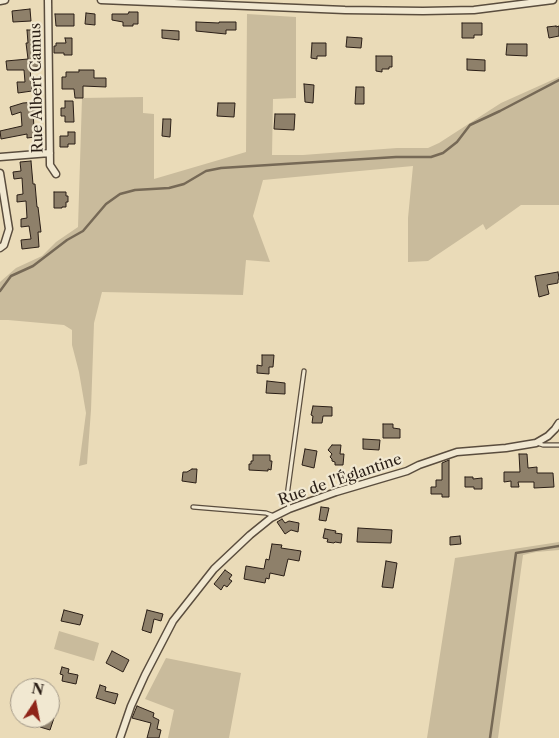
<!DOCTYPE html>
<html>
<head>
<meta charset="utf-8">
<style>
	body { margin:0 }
	#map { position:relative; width:559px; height:738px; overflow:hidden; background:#eadbb8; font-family:"Libre Caslon Text",serif }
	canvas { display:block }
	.north { position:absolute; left:10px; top:678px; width:50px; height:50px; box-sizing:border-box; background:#f1e8d1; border:1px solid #a19786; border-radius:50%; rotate:11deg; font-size:14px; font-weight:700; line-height:20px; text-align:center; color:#2a1e16 }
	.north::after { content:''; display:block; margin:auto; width:18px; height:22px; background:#8f2418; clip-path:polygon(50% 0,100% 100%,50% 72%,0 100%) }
</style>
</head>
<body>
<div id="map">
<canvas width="559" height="738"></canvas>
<div class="north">N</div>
</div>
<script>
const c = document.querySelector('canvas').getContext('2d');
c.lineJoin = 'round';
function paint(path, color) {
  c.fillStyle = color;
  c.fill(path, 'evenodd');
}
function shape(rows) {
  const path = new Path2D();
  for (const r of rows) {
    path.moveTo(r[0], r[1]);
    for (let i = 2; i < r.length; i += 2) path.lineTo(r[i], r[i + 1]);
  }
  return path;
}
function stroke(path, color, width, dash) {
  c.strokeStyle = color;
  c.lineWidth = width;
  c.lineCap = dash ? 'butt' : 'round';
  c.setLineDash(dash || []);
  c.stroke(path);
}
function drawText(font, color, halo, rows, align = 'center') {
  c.font = font + ' "Libre Caslon Text",serif';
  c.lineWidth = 4.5;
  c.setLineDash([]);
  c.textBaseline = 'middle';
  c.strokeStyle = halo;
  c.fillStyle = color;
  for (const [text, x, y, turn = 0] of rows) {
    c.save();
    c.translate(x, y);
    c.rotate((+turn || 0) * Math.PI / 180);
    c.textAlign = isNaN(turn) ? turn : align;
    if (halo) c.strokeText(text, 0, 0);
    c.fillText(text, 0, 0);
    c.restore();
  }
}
paint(shape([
	[247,14,296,17,296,98,273,99,272,155,303,155,397,148,428,148,439,143,501,103,559,77,559,205,521,205,486,230,483,224,428,261,408,262,408,218,413,166,263,180,253,216,270,262,246,260,243,295,102,292,94,323,91,410,87,464,79,466,86,413,79,372,72,345,72,330,64,325,8,320,0,320,0,282,16,268,42,256,56,242,78,227,82,98,143,97,143,113,154,114,154,179,246,152],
	[559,542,559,550,536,552,523,555,498,738,427,738,455,558],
	[59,631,99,643,94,661,54,649],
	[166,658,241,673,229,738,168,738,174,710,145,699]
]), '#c9bb9c');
stroke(shape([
	[0,291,11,276,33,266,67,240,83,231,106,204,120,194,135,190,169,188,184,184,206,171,221,168,396,157,431,157,443,153,457,142,470,125,500,111,559,80],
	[490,738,516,553,559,546]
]), '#766956', 2.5);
const building = shape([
	[30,9,31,21,13,22,12,11,30,9],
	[129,12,138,12,138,24,133,24,133,26,123,26,123,22,112,20,112,14,128,14,129,12],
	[86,13,95,14,95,25,85,24,86,13],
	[55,14,74,14,74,26,56,26,55,14],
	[196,22,219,23,219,22,236,22,236,30,226,30,226,34,196,31,196,22],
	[462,23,482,23,482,35,474,35,474,38,462,38,462,23],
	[556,26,556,27,559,26,559,36,549,38,547,27,556,26],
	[27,30,35,30,35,33,37,33,39,67,30,68,32,91,18,93,17,82,25,82,24,70,7,70,6,61,28,59,26,43,28,43,27,30],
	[162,30,179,31,179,40,162,38,162,30],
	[347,37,362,38,361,48,346,47,347,37],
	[65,38,72,38,72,55,64,55,64,53,54,53,54,46,56,46,56,43,66,43,65,38],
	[312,43,326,43,326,56,317,56,317,59,311,58,312,43],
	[507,44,527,44,527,56,506,55,507,44],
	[376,56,392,56,392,67,389,67,389,69,382,69,382,72,376,71,376,56],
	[467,59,485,60,485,71,467,70,467,59],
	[79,70,94,70,94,78,106,78,106,87,83,86,83,98,75,98,74,89,62,89,62,77,66,77,66,72,79,72,79,70],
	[304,84,314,85,313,103,305,102,304,84],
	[356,87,364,87,364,104,355,104,356,87],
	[65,101,73,101,74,122,65,122,65,116,61,116,61,108,65,108,65,101],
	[38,102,39,112,33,112,34,128,42,127,43,136,27,138,27,134,1,139,0,131,22,126,21,112,12,115,10,107,23,103,38,102],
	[218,103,235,103,234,117,217,116,218,103],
	[275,114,295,114,294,130,274,129,275,114],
	[163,119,171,119,170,137,162,136,163,119],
	[68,132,75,132,75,144,68,144,68,147,60,147,60,136,68,136,68,132],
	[31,161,33,184,35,184,37,207,38,207,41,232,38,232,39,247,22,249,21,240,31,239,29,226,21,227,21,219,27,218,26,201,17,202,17,195,23,194,22,178,14,179,13,172,21,171,20,162,31,161],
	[54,192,66,192,66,196,68,196,68,202,66,202,66,207,62,207,62,208,54,208,54,192],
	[558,272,559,278,558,280,558,283,547,285,549,294,539,297,535,276,558,272],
	[262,355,274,355,273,367,269,367,269,374,257,373,257,365,262,366,262,355],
	[267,381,285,383,285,394,266,393,267,381],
	[313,406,332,407,332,416,323,416,322,423,312,423,313,416,311,415,313,406],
	[383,424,393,424,393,428,400,429,400,438,383,438,383,424],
	[363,439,380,440,379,450,363,449,363,439],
	[332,445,341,445,340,454,344,454,343,465,335,465,335,462,332,461,332,459,330,457,332,454,328,450,332,445],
	[305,449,317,451,314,468,302,465,305,449],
	[519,454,527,454,528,468,537,467,537,473,553,473,554,487,534,488,534,482,518,482,519,487,511,487,511,481,504,482,504,472,520,472,519,454],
	[253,455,270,455,270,461,272,461,271,470,268,469,268,471,249,470,249,464,251,464,251,461,253,461,253,455],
	[449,460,449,497,442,497,442,494,431,494,431,487,436,487,436,480,442,480,442,463,449,460],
	[192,469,197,469,196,483,182,481,183,472,187,472,192,469],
	[465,477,473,477,473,479,482,478,482,489,474,489,474,487,465,487,465,477],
	[321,507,329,508,326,521,319,520,321,507],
	[282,519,285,523,289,521,299,523,298,532,291,530,285,534,277,522,282,519],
	[358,528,392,530,391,543,357,542,358,528],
	[325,529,336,531,335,533,342,534,341,543,335,542,334,543,327,542,328,539,323,538,325,529],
	[460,536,461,544,450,545,450,537,460,536],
	[272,544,282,545,281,548,301,551,299,561,288,559,284,576,270,573,269,579,266,578,265,583,244,579,246,566,264,569,266,559,269,560,272,544],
	[386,561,397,563,393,588,382,587,386,561],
	[225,570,232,575,229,579,232,581,227,587,224,585,221,590,214,584,225,570],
	[64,610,83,615,80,625,61,621,64,610],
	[147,610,163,614,161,621,154,619,151,633,142,630,147,610],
	[112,651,129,660,123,672,106,663,112,651],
	[62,667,69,669,68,673,78,675,76,684,62,681,63,675,60,674,62,667],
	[100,685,106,687,105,691,118,694,115,704,96,698,100,685],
	[137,706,154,713,153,717,159,720,157,729,161,730,159,738,147,738,151,723,132,718,137,706],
	[43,718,54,718,50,730,40,727,43,718]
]);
paint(building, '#8e806a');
stroke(building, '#2a1e16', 1);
const service = shape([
	[537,443,543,445,559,445],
	[193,507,266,513,274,516],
	[289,508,287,496,304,371]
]);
const minor = shape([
	[48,0,50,165,56,174],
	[101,0,345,10,423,11,474,10,553,0],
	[0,1,5,0],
	[0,157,50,153],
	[0,173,9,229,4,245,0,248],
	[120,738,131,706,145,675,173,621,214,569,250,535,271,518,289,509,336,492,407,471,419,465,457,452,506,448,536,443,548,436,555,429,559,423]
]);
stroke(service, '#5a4d3e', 5.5);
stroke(minor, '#5a4d3e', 9);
stroke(service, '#f1e8d1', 3);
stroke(minor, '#f1e8d1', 6);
drawText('15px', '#2a1e16', '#f1e8d1', [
	["Rue Albert Camus",37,88,-91],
	["Rue de l'Églantine",340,480,-19]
]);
</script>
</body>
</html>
